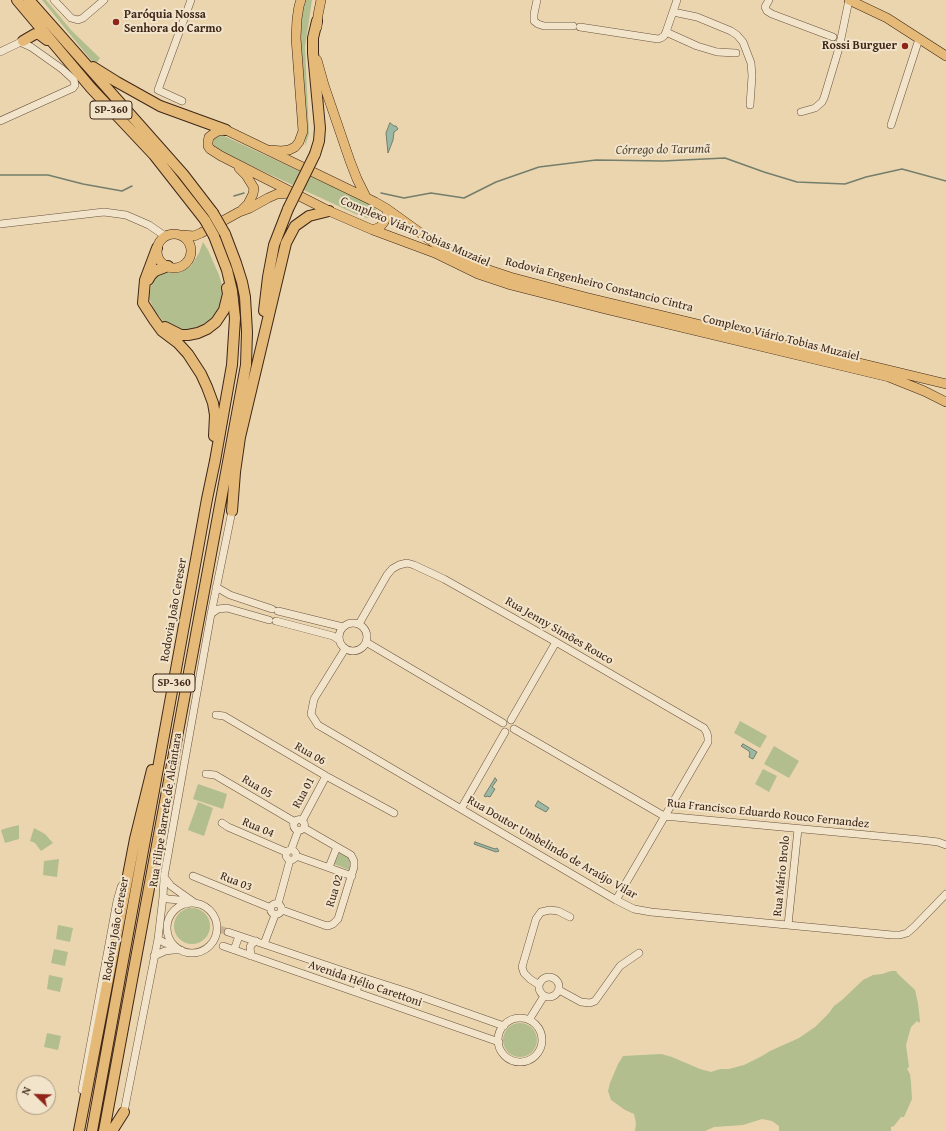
<!DOCTYPE html>
<html>
<head>
<meta charset="utf-8">
<style>
	body { margin:0 }
	#map { position:relative; width:946px; height:1131px; overflow:hidden; background:#ead5af; font-family:"Gentium Book Plus",serif }
	canvas { display:block }
	.north { position:absolute; left:16px; top:1075px; width:40px; height:40px; box-sizing:border-box; background:#f1e4cb; border:1px solid #aa9883; border-radius:50%; rotate:293deg; font-size:11px; font-weight:700; line-height:16px; text-align:center; color:#3f2617 }
	.north::after { content:''; display:block; margin:auto; width:14px; height:18px; background:#8f2418; clip-path:polygon(50% 0,100% 100%,50% 72%,0 100%) }
</style>
</head>
<body>
<div id="map">
<canvas width="946" height="1131"></canvas>
<div class="north">N</div>
</div>
<script>
const c = document.querySelector('canvas').getContext('2d');
c.lineJoin = 'round';
function paint(path, color) {
  c.fillStyle = color;
  c.fill(path, 'evenodd');
}
function shape(rows) {
  const path = new Path2D();
  for (const r of rows) {
    if (r.length === 3) {
      path.moveTo(r[0] + r[2], r[1]);
      path.arc(r[0], r[1], r[2], 0, 2 * Math.PI);
      continue;
    }
    path.moveTo(r[0], r[1]);
    for (let i = 2; i < r.length; i += 2) path.lineTo(r[i], r[i + 1]);
  }
  return path;
}
function stroke(path, color, width, dash) {
  c.strokeStyle = color;
  c.lineWidth = width;
  c.lineCap = dash ? 'butt' : 'round';
  c.setLineDash(dash || []);
  c.stroke(path);
}
function drawText(font, color, halo, rows, align = 'center') {
  c.font = font + ' "Gentium Book Plus",serif';
  c.lineWidth = 4;
  c.setLineDash([]);
  c.textBaseline = 'middle';
  c.strokeStyle = halo;
  c.fillStyle = color;
  for (const [text, x, y, turn = 0] of rows) {
    c.save();
    c.translate(x, y);
    c.rotate((+turn || 0) * Math.PI / 180);
    c.textAlign = isNaN(turn) ? turn : align;
    if (halo) c.strokeText(text, 0, 0);
    c.fillText(text, 0, 0);
    c.restore();
  }
}
paint(shape([
	[42,0,46,0,71,30,100,58,95,65],
	[304,0,312,0,305,47,309,134,305,146,306,123,300,53,302,8],
	[222,135,372,205,376,209,375,213,373,217,368,218,362,217,217,150,212,145,215,136],
	[203,242,208,250,219,275,223,288,222,305,218,315,209,324,198,329,187,330,174,328,166,325,154,310,149,298,151,287,154,278,161,272,175,273,183,271,191,266,199,253],
	[740,721,767,736,760,748,734,733],
	[774,746,799,761,789,778,764,764],
	[763,769,777,776,769,792,755,784],
	[198,784,227,794,223,809,193,799],
	[198,802,213,808,204,836,188,830],
	[19,825,19,839,5,843,1,830,7,828],
	[34,828,45,834,53,843,41,851,35,843,30,841],
	[340,851,348,856,352,865,349,870,334,864],
	[59,859,57,877,43,875,44,861],
	[192,926,18],
	[58,925,73,928,70,942,56,939],
	[54,949,68,952,65,966,51,963],
	[891,971,896,971,898,974,915,990,918,1003,920,1021,919,1023,917,1021,911,1027,906,1045,909,1067,907,1069,910,1074,911,1083,912,1099,904,1117,901,1117,894,1126,891,1127,891,1131,779,1131,779,1126,772,1121,762,1119,743,1125,714,1127,705,1131,635,1131,636,1123,634,1114,625,1110,611,1100,608,1091,610,1083,618,1064,623,1056,661,1054,672,1057,700,1069,711,1072,720,1069,729,1069,744,1065,762,1056,770,1051,799,1038,815,1027,829,1013,834,1006,842,1000,863,980,873,975,882,974],
	[49,975,63,978,60,992,47,989],
	[520,1040,17],
	[47,1033,61,1036,58,1050,44,1047]
]), '#b2be8e');
const water = shape([
	[390,123,394,126,396,126,398,129,394,132,393,140,388,153,386,133,389,125,390,123],
	[743,744,757,752,753,759,749,757,750,754,749,751,741,746,743,744],
	[495,778,497,780,492,787,495,789,490,797,487,796,486,797,484,796,495,778],
	[538,801,549,808,546,812,535,806,538,801],
	[475,842,495,849,497,848,499,851,496,852,474,844,475,842]
]);
paint(water, '#99b9a5');
stroke(water, '#757e6c', 1);
stroke(shape([
	[0,175,48,175,83,184,122,191,132,186],
	[381,193,404,198,431,193,464,198,496,182,539,167,596,160,663,161,725,158,764,172,797,182,845,184,866,177,902,169,946,181],
	[234,196,244,193]
]), '#757e6c', 1.5);
stroke(shape([
	[220,929,228,932]
]), '#c8b291', 7, [7, 3.5]);
const minor = shape([
	[54,0,71,18,78,20,83,18,104,0],
	[537,0,534,14,534,21,538,24,544,26,573,26],
	[769,0,765,7,767,11,772,14,833,37],
	[673,12,697,17,731,31,737,35,743,42,751,63,752,76,750,105],
	[580,27,658,39,661,38,664,36,666,32,677,0],
	[666,32,697,46,717,52,736,53],
	[0,52,23,41],
	[182,101,158,90,191,0],
	[801,112,815,108,822,102,824,98,839,48,849,0],
	[0,121,73,88,75,85,74,80,62,69,31,47,20,42],
	[891,125,919,39],
	[0,224,104,212,126,215,149,225,165,236],
	[216,587,230,595,272,609],
	[278,611,343,627],
	[211,614,218,609,227,608,269,620],
	[276,621,333,636,339,640],
	[353,637,14],
	[359,624,387,575,392,569,399,565,407,563,414,565,444,579,556,642,704,728,707,733,708,738,708,742,616,900],
	[366,642,503,723],
	[345,649,314,699,311,714,318,725,616,900,634,909,651,912,892,935,900,935,907,933,914,927,946,894],
	[216,715,224,716,326,776,394,813],
	[511,720,556,642],
	[514,729,664,816,921,840,938,842,946,845],
	[206,774,215,775,295,822],
	[461,809,505,732],
	[299,825,5.5],
	[302,821,326,776],
	[222,823,228,827,286,852],
	[291,855,5],
	[291,850,298,831],
	[296,856,352,876],
	[329,867,337,847],
	[193,876,271,908],
	[164,877,171,886,195,903],
	[163,897,168,899,179,900,187,904],
	[192,928,25],
	[276,909,5.5],
	[278,904,290,860],
	[282,910,324,925,328,926,333,924,338,919,354,867,354,861,351,855,304,828],
	[788,925,798,829],
	[228,932,361,977,408,992,504,1026],
	[158,939,165,943,173,945],
	[264,944,275,915],
	[223,946,499,1042],
	[234,950,239,936],
	[154,956,165,951,173,950,181,950],
	[251,956,250,947,252,944,256,941],
	[549,987,10],
	[539,985,530,979,524,973,522,967,536,919,541,912,550,910,558,911,570,917],
	[559,990,581,1002,590,1003,595,1001,620,966,639,953],
	[356,992,361,977],
	[520,1040,22],
	[529,1020,544,996],
	[82,1090,117,901,121,887,124,883],
	[124,1112,158,939,163,897,164,877,211,614,232,511]
]);
const major = shape([
	[849,0,887,18,946,56],
	[317,27,318,15,321,0],
	[317,60,324,85,350,161,357,179,366,197],
	[271,150,281,151,289,150,295,147,299,142,303,131,296,38,297,19,299,6,301,0],
	[239,168,246,175,254,188,253,194,248,204,242,210],
	[373,230,380,227,384,222,387,215,387,209],
	[174,251,17],
	[182,235,194,236,201,233,239,212,250,208,268,198,277,194,292,193],
	[946,384,585,297,510,277,489,270,450,252,433,242,387,209,375,202,226,130,218,131,213,134,209,137,208,142,208,146,210,149,221,156,329,211,373,230,435,253,478,274,511,285,605,309,889,377,924,391,946,402]
]);
const highway = shape([
	[17,0,91,88,154,155,205,220],
	[29,0,183,174,213,213],
	[23,41,35,34,39,34,47,40],
	[93,67,117,82,160,106,226,130],
	[315,154,319,141,320,128,313,53,313,38,317,21],
	[157,248,145,280,143,303,154,320,162,331,178,343,188,354,201,374,207,387,213,403,215,415,214,436],
	[148,280,151,275,155,271,168,266],
	[264,311,268,277,274,245,288,209],
	[165,327,181,335,188,335,198,333,207,329,216,322,224,310,228,294,227,288],
	[232,511,235,472,240,437,286,243,295,226,309,216,329,211],
	[79,1131,135,839,152,770],
	[92,1131,207,499,215,461,232,365,235,318,232,291,227,270,214,236],
	[104,1131,246,365,247,332,245,297,242,282,236,263,225,234],
	[112,1131,124,1112]
]);
stroke(minor, '#6a523d', 8);
stroke(major, '#3f2617', 10);
stroke(highway, '#3f2617', 12);
stroke(minor, '#f1e4cb', 7);
stroke(major, '#e5ba78', 9);
stroke(highway, '#e5ba78', 10);
const highwayBridge = shape([
	[288,209,315,154],
	[213,213,225,234],
	[205,220,214,236]
]);
stroke(highwayBridge, '#3f2617', 12, []);
stroke(highwayBridge, '#e5ba78', 10);
for (const [x, y, r, color] of [
	[116,22,4,"#8f2418"],
	[905,46,4,"#8f2418"]
]) {
  const dot = new Path2D();
  dot.arc(x, y, r, 0, 2 * Math.PI);
  c.fillStyle = color;
  c.fill(dot);
  stroke(dot, '#f1e4cb', 1.5);
}
for (const [x, y, w] of [
	[111,110,42],
	[174,683,42]
]) {
  const box = new Path2D();
  box.roundRect(x - w / 2, y - 9, w, 18, 3);
  c.fillStyle = '#f1e4cb';
  c.fill(box);
  stroke(box, '#3f2617', 1);
}
drawText('bold 11px', '#3f2617', null, [
	["SP-360",111,110],
	["SP-360",174,683]
]);
drawText('bold 12px', '#3f2617', '#f1e4cb', [
	["Paróquia Nossa",124,15],
	["Senhora do Carmo",124,29],
	["Rossi Burguer",897,46,"right"]
], 'left');
drawText('12px', '#3f2617', '#f1e4cb', [
	["Complexo Viário Tobias Muzaiel",415,232,23],
	["Rodovia Engenheiro Constancio Cintra",599,285,14],
	["Complexo Viário Tobias Muzaiel",781,338,14],
	["Rodovia João Cereser",174,610,-80],
	["Rua Jenny Simões Rouco",559,631,30],
	["Rua 06",310,754,30],
	["Rua 05",257,787,31],
	["Rua 01",304,793,-62],
	["Rua Filipe Barrete de Alcântara",166,810,-81],
	["Rua Francisco Eduardo Rouco Fernandez",768,814,6],
	["Rua 04",258,828,23],
	["Rua Doutor Umbelindo de Araújo Vilar",552,848,30],
	["Rua Mário Brolo",782,876,-84],
	["Rua 03",236,882,22],
	["Rua 02",335,891,-73],
	["Rodovia João Cereser",116,929,-80],
	["Avenida Hélio Carettoni",365,984,19]
]);
drawText('italic 13px', '#564b3a', '#f1e4cb', [
	["Córrego do Tarumã",663,150,-1]
]);
</script>
</body>
</html>
